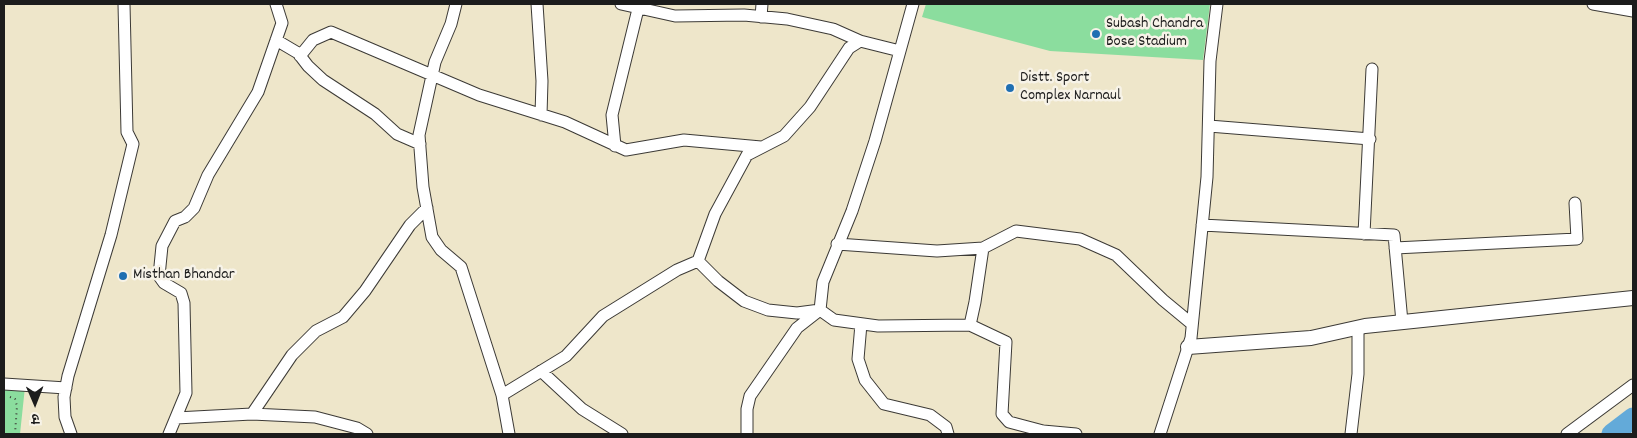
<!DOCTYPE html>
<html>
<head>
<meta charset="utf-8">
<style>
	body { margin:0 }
	#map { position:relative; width:1637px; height:438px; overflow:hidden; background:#eee6ca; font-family:Dekko,"Playpen Sans Deva",sans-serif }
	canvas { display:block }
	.frame { position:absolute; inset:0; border:5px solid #1c1c1c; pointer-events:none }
	.north { position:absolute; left:10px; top:378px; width:50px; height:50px; -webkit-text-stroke:4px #f7f3e8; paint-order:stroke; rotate:179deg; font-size:14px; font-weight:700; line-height:20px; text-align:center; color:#1c1c1c }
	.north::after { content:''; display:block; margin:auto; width:18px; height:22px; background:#1c1c1c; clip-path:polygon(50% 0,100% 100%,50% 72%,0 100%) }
</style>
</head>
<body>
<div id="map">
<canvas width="1637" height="438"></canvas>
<div class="frame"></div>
<div class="north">उ</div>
</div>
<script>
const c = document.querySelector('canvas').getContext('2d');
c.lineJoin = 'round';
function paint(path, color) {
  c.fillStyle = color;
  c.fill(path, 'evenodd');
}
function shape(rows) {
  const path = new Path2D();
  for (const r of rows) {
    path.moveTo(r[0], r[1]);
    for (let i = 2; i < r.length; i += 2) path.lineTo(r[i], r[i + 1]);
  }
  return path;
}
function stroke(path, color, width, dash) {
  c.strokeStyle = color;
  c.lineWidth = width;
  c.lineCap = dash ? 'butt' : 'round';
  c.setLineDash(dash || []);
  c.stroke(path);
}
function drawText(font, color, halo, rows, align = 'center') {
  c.font = font + ' Dekko,sans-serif';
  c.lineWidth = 5;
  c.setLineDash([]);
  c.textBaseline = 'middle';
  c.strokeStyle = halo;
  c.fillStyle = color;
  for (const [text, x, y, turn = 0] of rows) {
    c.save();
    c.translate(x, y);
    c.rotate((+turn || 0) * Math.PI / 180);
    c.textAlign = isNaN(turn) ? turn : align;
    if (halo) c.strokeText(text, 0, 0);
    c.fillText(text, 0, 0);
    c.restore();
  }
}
paint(shape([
	[926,4,1210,4,1203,60,1050,51,922,17],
	[4,385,25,387,20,434,4,434]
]), '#8bdd9e');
stroke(shape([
	[1612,434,1633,418]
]), '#63aad9', 21);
const minor = shape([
	[456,4,451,24,435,62,419,135,423,187,432,237,441,250,461,267,502,395,509,434],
	[537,4,542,81,541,115],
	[621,4,675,16,744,15,787,19,833,29,860,41],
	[1593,4,1633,11],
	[761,17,762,4],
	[276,40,298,53,308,66,323,80,375,114,397,134,420,144],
	[300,56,313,40,331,32,479,95,565,122,626,150,684,140,761,147],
	[1209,126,1370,139],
	[615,146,612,115,638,9],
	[1202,225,1394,235,1402,322],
	[1364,234,1372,69],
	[837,244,937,251,983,248,1016,231,1080,239,1116,255,1163,300,1192,324],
	[1395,248,1577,239,1575,203],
	[698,261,715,214,747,155,784,136,810,107,849,48,860,41,900,51],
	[861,324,858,359,865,380,884,404,930,415,946,427,948,434],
	[970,325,1006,342,1002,414,1009,422,1043,431,1076,434],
	[541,371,582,409,622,434],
	[4,384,66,388],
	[502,395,566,356,603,316,677,270,698,261,718,281,744,301,768,310,797,313,820,310,823,282,852,211,875,141,913,4],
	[252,414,292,355,316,331,343,317,365,291,410,225,427,208],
	[176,418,252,414,315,417,357,428,367,434],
	[71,434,65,417,64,397,68,376,111,235,133,144,127,132,124,4],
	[169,434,186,393,184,303,181,293,164,283,159,276,162,246,175,221,185,217,194,208,208,175,258,92,282,23,276,4],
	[747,434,747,409,750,396,797,328,820,310,834,320,878,326,970,325,975,302,983,248],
	[1160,434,1191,338,1207,177,1210,61,1217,4],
	[1351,434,1358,374,1358,328],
	[1567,434,1633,385]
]);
const tertiary = shape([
	[1188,347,1311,338,1365,326,1633,298]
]);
stroke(minor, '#3c3a36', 13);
stroke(tertiary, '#3c3a36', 16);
stroke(shape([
	[10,397,15,399,17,406,15,434]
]), '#3c3a36', 2, [1, 4]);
stroke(minor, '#fff', 11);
stroke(tertiary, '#fff', 14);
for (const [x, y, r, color] of [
	[1096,34,5,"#1f6fb2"],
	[1010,88,5,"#1f6fb2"],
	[123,276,5,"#1f6fb2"]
]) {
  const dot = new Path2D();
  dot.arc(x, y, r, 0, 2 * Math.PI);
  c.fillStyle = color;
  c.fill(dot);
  stroke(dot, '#f7f3e8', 2);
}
drawText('16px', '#1c1c1c', '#f7f3e8', [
	["Subash Chandra",1106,25],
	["Bose Stadium",1106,43],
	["Distt. Sport",1020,79],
	["Complex Narnaul",1020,97],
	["Misthan Bhandar",133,276]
], 'left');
</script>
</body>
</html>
